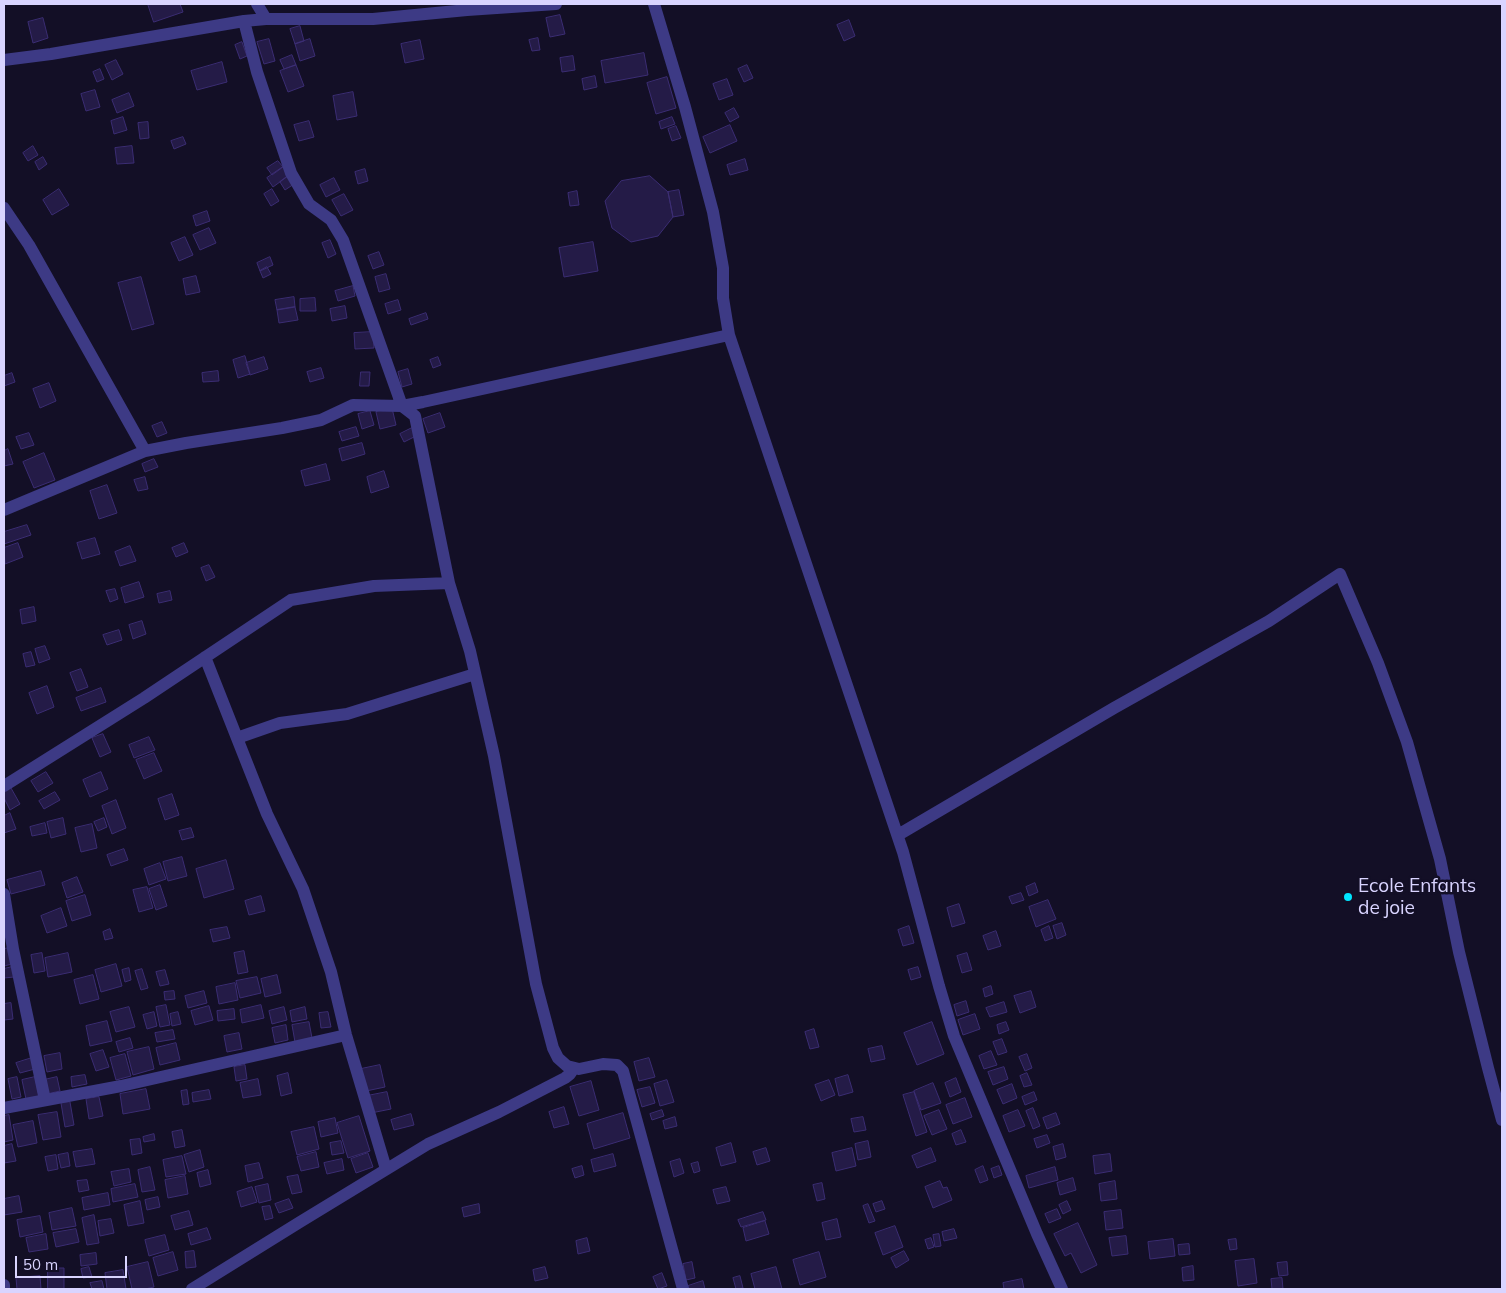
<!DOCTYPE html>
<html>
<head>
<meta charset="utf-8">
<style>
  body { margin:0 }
  #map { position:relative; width:1506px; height:1293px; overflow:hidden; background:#130f26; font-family:Mulish,sans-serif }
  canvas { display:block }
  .frame { position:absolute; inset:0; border:5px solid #d9d4ff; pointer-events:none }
  .scale { position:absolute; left:15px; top:1256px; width:112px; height:22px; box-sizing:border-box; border:2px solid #d9d4ff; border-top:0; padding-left:6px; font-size:15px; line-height:18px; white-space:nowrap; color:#d9d4ff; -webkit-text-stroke:4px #130f26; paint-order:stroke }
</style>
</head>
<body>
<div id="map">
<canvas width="1506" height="1293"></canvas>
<div class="frame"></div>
<div class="scale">50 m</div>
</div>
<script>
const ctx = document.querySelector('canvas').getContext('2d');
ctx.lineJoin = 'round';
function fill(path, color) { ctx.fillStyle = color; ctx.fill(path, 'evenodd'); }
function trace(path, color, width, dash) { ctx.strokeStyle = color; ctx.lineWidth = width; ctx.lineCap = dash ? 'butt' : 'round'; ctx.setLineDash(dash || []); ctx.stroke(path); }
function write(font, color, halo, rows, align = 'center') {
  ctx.font = font + ' Mulish,sans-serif'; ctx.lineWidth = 5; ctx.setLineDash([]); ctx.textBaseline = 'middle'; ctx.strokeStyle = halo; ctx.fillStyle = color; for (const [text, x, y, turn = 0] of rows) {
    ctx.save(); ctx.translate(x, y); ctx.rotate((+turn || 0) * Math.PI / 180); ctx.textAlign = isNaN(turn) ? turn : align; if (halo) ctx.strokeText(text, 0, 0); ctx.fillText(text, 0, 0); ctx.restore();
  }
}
const building = new Path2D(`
  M148,4h32l3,8 -29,10z
  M560,15l5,19 -15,3 -4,-19z
  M43,18l5,20 -15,5 -5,-21z
  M849,20l6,16 -11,5 -7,-16z
  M300,26l4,15 -9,3 -5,-15z
  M538,38l2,12 -8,1 -3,-11z
  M269,39l6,22 -11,3 -7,-22z
  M310,39l5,17 -15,5 -5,-17z
  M420,40l4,19 -19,4 -4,-19z
  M242,42l5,14 -7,3 -5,-14z
  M644,53l4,22 -43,8 -4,-22z
  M292,55l4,10 -12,4 -4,-9z
  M573,56l2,14 -13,2 -2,-14z
  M116,60l7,14 -11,6 -7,-15z
  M222,62l5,20 -30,8 -6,-19z
  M296,65l8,21 -16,6 -8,-21z
  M747,65l6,13 -9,4 -6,-13z
  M100,69l4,10 -7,3 -4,-10z
  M595,76l2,11 -13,3 -2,-11z
  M667,77l9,31 -20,6 -9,-31z
  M727,79l6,16 -14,5 -6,-16z
  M95,90l5,17 -14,4 -5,-17z
  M353,92l4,24 -20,4 -4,-24z
  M129,93l5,13 -17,7 -5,-13z
  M734,108l5,9 -9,5 -5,-9z
  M123,117l4,13 -13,4 -3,-13z
  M672,117l3,7 -14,5 -2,-7z
  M309,121l5,16 -15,4 -5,-16z
  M148,122l1,16 -9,1 -2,-16z
  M730,125l7,16 -27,12 -7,-16z
  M676,126l5,12 -9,3 -4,-12z
  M183,137l3,7 -12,5 -3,-8z
  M33,146l5,9 -10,6 -5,-8z
  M132,146l2,17 -17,1 -2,-16z
  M43,157l4,7 -8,6 -4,-8z
  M745,159l3,11 -18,5 -3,-10z
  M278,161l5,6 -11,8 -5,-7z
  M283,167l5,9 -15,11 -6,-9z
  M365,169l3,12 -10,3 -3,-12z
  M288,176l6,8 -9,6 -5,-8z
  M650,176l18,16 5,25 -15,19 -27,6 -19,-14 -7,-27 16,-20z
  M334,178l6,12 -14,7 -6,-12z
  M59,189l10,16 -17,10 -9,-15z
  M272,189l7,12 -8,5 -7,-12z
  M679,190l5,25 -11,2 -5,-25z
  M577,191l2,14 -9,1 -2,-13z
  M344,194l9,16 -12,6 -9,-16z
  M207,211l3,10 -14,5 -3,-10z
  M209,228l7,15 -16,7 -7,-15z
  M185,237l8,18 -14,6 -8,-18z
  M330,240l6,14 -8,4 -6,-15z
  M593,242l5,29 -34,6 -5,-29z
  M379,252l5,13 -11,4 -5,-13z
  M270,257l3,8 -13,6 -3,-8z
  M267,267l4,7 -8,4 -3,-7z
  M386,274l4,15 -11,3 -4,-15z
  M196,276l4,16 -14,3 -3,-16z
  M141,277l13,47 -22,6 -14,-47z
  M353,286l2,10 -17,5 -3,-10z
  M294,297l1,10 -18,3 -2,-10z
  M315,298l1,13h-16v-12z
  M398,300l3,10 -13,4 -3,-10z
  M345,306l2,12 -15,3 -2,-12z
  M295,307l3,13 -19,3 -2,-13z
  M426,313l2,6 -17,6 -2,-6z
  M373,332l1,16 -19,1 -1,-16z
  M245,356l5,18 -12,4 -5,-18z
  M264,357l4,12 -18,6 -4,-12z
  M438,357l3,8 -8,3 -3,-8z
  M321,368l3,10 -14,4 -3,-10z
  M408,369l4,15 -10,3 -4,-15z
  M218,371l1,10 -16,1 -1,-9z
  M361,372h9l-1,14h-9z
  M12,373l3,9 -11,4v-10z
  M49,383l7,18 -16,7 -7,-19z
  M392,408l4,17 -16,4 -4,-17z
  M370,411l4,14 -12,4 -4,-15z
  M440,413l5,14 -17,6 -5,-14z
  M162,422l5,11 -10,4 -5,-11z
  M356,427l3,9 -17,5 -3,-9z
  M412,428l4,8 -12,6 -4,-8z
  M29,433l5,12 -13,4 -5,-12z
  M362,443l3,11 -23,7 -3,-12z
  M8,449l5,15 -9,2v-15z
  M44,453l11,27 -21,8 -11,-26z
  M154,459l4,8 -13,5 -3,-8z
  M326,464l4,16 -25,6 -4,-15z
  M384,471l5,16 -18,6 -4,-16z
  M145,477l3,12 -10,2 -4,-11z
  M107,485l10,28 -18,6 -9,-28z
  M27,525l4,10 -27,9v-12z
  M95,538l5,16 -18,5 -5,-16z
  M18,543l5,14 -18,7 -1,-16z
  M184,543l4,9 -12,5 -4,-9z
  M130,546l6,15 -16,5 -5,-14z
  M209,565l6,12 -9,4 -5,-13z
  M139,582l5,15 -19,6 -4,-15z
  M115,589l3,10 -8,3 -4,-11z
  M170,591l2,9 -13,3 -2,-9z
  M34,607l2,14 -14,3 -2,-14z
  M142,621l4,13 -13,5 -4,-14z
  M119,630l3,10 -15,5 -4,-10z
  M45,646l5,13 -11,4 -4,-14z
  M31,652l4,13 -9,2 -3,-13z
  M81,669l7,18 -11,4 -7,-18z
  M47,686l7,21 -17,7 -8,-21z
  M101,688l5,14 -25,9 -5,-13z
  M103,734l8,18 -11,5 -8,-19z
  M149,737l6,13 -21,8 -5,-13z
  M154,753l8,18 -18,8 -8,-19z
  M46,772l7,11 -15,9 -7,-11z
  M101,772l7,17 -18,8 -7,-17z
  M11,788l9,16 -10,6 -6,-12v-6z
  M55,792l5,8 -16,9 -5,-8z
  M172,794l7,21 -14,5 -7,-21z
  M116,800l10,28 -14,6 -10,-28z
  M10,813l6,16 -12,4v-17z
  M63,818l3,16 -15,4 -4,-16z
  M104,818l3,9 -9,4 -4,-9z
  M45,823l2,10 -15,3 -2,-9z
  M92,824l5,24 -16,4 -6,-24z
  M191,828l3,9 -12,3 -3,-9z
  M124,849l4,11 -17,6 -4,-11z
  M182,857l5,19 -19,5 -5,-19z
  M226,860l8,29 -30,9 -8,-29z
  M160,863l6,16 -17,6 -5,-16z
  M41,871l4,14 -34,9 -4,-14z
  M77,877l6,15 -16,6 -5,-15z
  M1035,883l3,9 -9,4 -3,-9z
  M160,885l7,21 -11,4 -7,-21z
  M147,887l6,21 -14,4 -6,-22z
  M1021,893l3,7 -12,4 -3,-7z
  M85,895l6,20 -19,6 -6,-20z
  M261,896l4,15 -16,4 -4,-14z
  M1048,900l8,19 -20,8 -7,-20z
  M959,904l6,19 -13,4 -5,-19z
  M61,908l6,18 -20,7 -6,-17z
  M1062,923l4,12 -9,4 -4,-13z
  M909,926l5,17 -11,3 -5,-16z
  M1049,926l4,12 -8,3 -4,-11z
  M227,927l3,11 -17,4 -3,-12z
  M110,929l3,9 -8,2 -2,-8z
  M996,931l5,15 -13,4 -5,-14z
  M9,948l3,16 -8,2v-17z
  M244,951l4,21 -10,2 -4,-21z
  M42,953l3,18 -11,2 -3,-18z
  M68,953l4,19 -24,5 -3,-19z
  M967,953l5,17 -10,3 -5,-17z
  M116,964l6,22 -21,6 -6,-22z
  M12,967l2,10 -10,1v-9z
  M918,967l3,10 -10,3 -3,-10z
  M129,968l2,12 -6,2 -3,-12z
  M142,969l6,19 -7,2 -6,-19z
  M165,970l4,14 -9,2 -4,-14z
  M93,975l6,24 -19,5 -6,-24z
  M277,975l4,18 -16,4 -4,-18z
  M257,977l4,16 -21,5 -4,-17z
  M235,983l3,17 -19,4 -3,-17z
  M991,986l2,8 -8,3 -2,-8z
  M174,991l1,8 -10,1 -1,-8z
  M204,991l3,12 -19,5 -3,-12z
  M1031,991l5,16 -16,6 -6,-17z
  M966,1001l3,11 -12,4 -3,-11z
  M1004,1002l3,10 -17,5 -4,-9z
  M11,1003l2,16 -9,1v-16z
  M166,1005l4,20 -10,2 -4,-20z
  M261,1005l3,13 -22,5 -2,-13z
  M209,1006l4,14 -18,5 -4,-14z
  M129,1007l6,20 -19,5 -6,-20z
  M284,1007l3,13 -15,4 -3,-13z
  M305,1007l2,12 -15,3 -2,-11z
  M234,1009l1,10 -17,2 -1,-10z
  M154,1012l3,14 -10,3 -4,-14z
  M178,1012l3,12 -9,2 -2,-12z
  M328,1012l3,15 -10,1 -2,-15z
  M975,1014l5,15 -17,6 -5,-15z
  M107,1021l5,20 -22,5 -4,-20z
  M309,1022l3,16 -17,4 -3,-17z
  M932,1022l12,32 -27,11 -13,-32z
  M1006,1022l3,8 -10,4 -2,-9z
  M286,1025l2,15 -13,3 -3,-15z
  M814,1029l5,18 -9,2 -5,-17z
  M173,1030l2,9 -18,3 -2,-9z
  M239,1033l3,16 -15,3 -3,-16z
  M130,1038l3,10 -14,4 -3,-10z
  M1002,1039l5,13 -9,3 -5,-13z
  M176,1043l4,17 -20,5 -4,-17z
  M882,1046l3,13 -14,3 -3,-13z
  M149,1047l5,22 -21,6 -6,-23z
  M103,1050l6,17 -13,4 -6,-17z
  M991,1051l6,14 -13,4 -5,-13z
  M60,1053l2,16 -15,3 -3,-16z
  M125,1054l6,22 -15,4 -6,-22z
  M1027,1054l5,14 -7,3 -6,-14z
  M32,1058l3,11 -15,4 -4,-10z
  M649,1058l6,19 -16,4 -5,-19z
  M245,1065l2,14 -11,2 -2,-14z
  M380,1065l5,22 -19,4 -5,-22z
  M1004,1067l4,12 -15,6 -5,-13z
  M288,1073l4,20 -11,3 -4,-20z
  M1027,1073l5,12 -8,2 -4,-11z
  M85,1075l2,9 -15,3 -1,-10z
  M848,1075l5,17 -14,4 -4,-17z
  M17,1077l4,20 -9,2 -4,-20z
  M35,1077l4,19 -13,3 -4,-19z
  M57,1077l3,14 -13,3 -3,-14z
  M956,1078l5,14 -11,5 -5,-14z
  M258,1079l3,16 -18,3 -3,-15z
  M667,1080l7,22 -14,4 -6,-22z
  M829,1080l6,15 -14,6 -6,-16z
  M591,1081l8,29 -20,6 -9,-29z
  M933,1083l8,20 -20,7 -7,-19z
  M1012,1084l5,14 -14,6 -6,-14z
  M650,1087l5,16 -13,4 -5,-17z
  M146,1089l4,20 -27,5 -3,-20z
  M187,1090l2,14 -6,1 -2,-14z
  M209,1090l2,9 -18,3 -1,-9z
  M387,1092l4,17 -20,4 -4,-17z
  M914,1092l13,40 -11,4 -13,-41z
  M1034,1092l3,8 -12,5 -3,-8z
  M99,1097l4,19 -14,3 -3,-20z
  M965,1098l7,19 -19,7 -7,-19z
  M70,1102l4,23 -9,2 -4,-24z
  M564,1107l5,17 -15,4 -5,-16z
  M1033,1108l7,18 -7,3 -7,-18z
  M662,1110l2,6 -12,4 -2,-6z
  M939,1110l8,19 -15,6 -8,-19z
  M1018,1110l7,16 -16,6 -6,-16z
  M57,1112l4,25 -18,3 -5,-25z
  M623,1113l7,25 -36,11 -7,-25z
  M1056,1113l4,11 -13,5 -4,-11z
  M411,1114l3,11 -20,5 -3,-10z
  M9,1115l4,25 -9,2v-26z
  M359,1116l11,35 -22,7 -11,-35z
  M675,1117l2,9 -12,3 -2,-8z
  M863,1117l3,13 -12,2 -3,-13z
  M335,1118l3,15 -17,4 -3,-15z
  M33,1121l4,22 -19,4 -5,-22z
  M314,1127l5,22 -22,6 -6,-23z
  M182,1130l3,16 -10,2 -3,-16z
  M961,1130l5,12 -10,3 -4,-11z
  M154,1134l1,6 -11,2 -1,-5z
  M1047,1135l3,8 -13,5 -3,-9z
  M140,1139l2,14 -10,2 -2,-15z
  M341,1141l3,12 -12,2 -2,-12z
  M868,1141l3,16 -13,3 -3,-16z
  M731,1143l5,19 -15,4 -5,-18z
  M12,1144l4,17 -12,2v-17z
  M1063,1144l3,13 -10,3 -3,-13z
  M766,1148l4,13 -13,4 -4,-13z
  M852,1148l4,18 -20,5 -4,-18z
  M931,1148l5,13 -19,7 -5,-12z
  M92,1149l3,15 -19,3 -3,-15z
  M200,1150l4,17 -15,5 -5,-17z
  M316,1152l3,15 -18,4 -4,-14z
  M68,1153l2,13 -9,2 -3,-13z
  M368,1153l5,14 -17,6 -5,-14z
  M613,1154l3,12 -22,6 -3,-12z
  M1110,1154l2,17 -17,3 -2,-18z
  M56,1155l2,14 -10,2 -3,-14z
  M182,1156l4,18 -20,3 -3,-17z
  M342,1159l2,11 -17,4 -3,-11z
  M680,1159l4,14 -10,4 -4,-15z
  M698,1162l2,9 -6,2 -3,-9z
  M259,1163l4,15 -15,4 -3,-16z
  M582,1166l2,9 -9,3 -3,-9z
  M983,1166l5,14 -8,3 -5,-13z
  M999,1166l3,9 -8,3 -3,-9z
  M150,1167l5,23 -13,2 -4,-22z
  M1055,1167l3,13 -29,8 -3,-12z
  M129,1169l2,13 -17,4 -3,-14z
  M208,1170l3,14 -11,3 -3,-14z
  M298,1175l4,17 -10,2 -5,-17z
  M185,1176l3,18 -20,4 -3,-18z
  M1073,1178l3,12 -16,5 -3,-12z
  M87,1180l2,10 -10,2 -2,-11z
  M940,1181l3,7 4,-1 5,13 -19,8 -8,-21z
  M1115,1181l2,18 -16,2 -2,-17z
  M822,1183l3,16 -8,2 -4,-16z
  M135,1184l3,13 -25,5 -2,-13z
  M268,1184l3,16 -12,3 -4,-16z
  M252,1187l5,15 -16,5 -4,-15z
  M726,1187l4,14 -13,3 -4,-14z
  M108,1193l2,12 -26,5 -2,-12z
  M19,1196l3,16 -18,3v-16z
  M158,1197l2,10 -13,3 -2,-10z
  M289,1199l4,9 -14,5 -4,-9z
  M140,1201l4,22 -16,3 -4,-21z
  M882,1201l3,8 -9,3 -3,-8z
  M1067,1201l4,9 -8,4 -4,-9z
  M479,1204l1,9 -16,4 -2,-9z
  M868,1204l7,17 -6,2 -6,-17z
  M270,1206l3,12 -8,2 -3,-13z
  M72,1208l4,18 -24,4 -3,-17z
  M1057,1209l4,9 -12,5 -4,-9z
  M1121,1210l2,18 -17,2 -2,-18z
  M189,1211l4,14 -18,5 -4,-14z
  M763,1212l3,8 -25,7 -3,-7z
  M94,1215l5,28 -12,2 -5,-27z
  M40,1216l3,16 -23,5 -3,-17z
  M111,1219l3,14 -14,3 -2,-15z
  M837,1219l4,18 -15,3 -4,-17z
  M765,1221l4,13 -23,7 -3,-13z
  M1078,1223l19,42 -16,8 -10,-20 -6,3 -11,-22z
  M895,1226l8,21 -20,8 -8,-22z
  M207,1228l4,11 -20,6 -3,-11z
  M76,1229l3,13 -23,5 -3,-14z
  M954,1229l3,9 -13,3 -2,-9z
  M46,1234l2,15 -19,3 -3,-14z
  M939,1234l2,12 -6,1 -2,-12z
  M165,1235l4,15 -20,6 -4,-16z
  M1126,1236l2,18 -16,2 -3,-18z
  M587,1238l3,13 -12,3 -2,-13z
  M931,1238l3,9 -6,2 -3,-9z
  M1173,1239l2,17 -25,3 -2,-17z
  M1236,1239l1,10 -7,1 -2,-10z
  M1189,1244l1,10 -11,1 -1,-10z
  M194,1251l2,16 -10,1 -1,-16z
  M904,1251l5,9 -13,8 -5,-10z
  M173,1252l5,18 -20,6 -5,-18z
  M819,1252l7,25 -26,8 -7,-25z
  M96,1253l1,11 -16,2 -1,-11z
  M1254,1259l3,24 -19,3 -3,-25z
  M148,1262l6,25 -9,2h-13l-5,-22z
  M692,1262l3,16 -9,2 -3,-16z
  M1287,1262l1,13 -9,1 -2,-13z
  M1193,1266l1,14 -11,1 -1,-13z
  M89,1267l3,10 -9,1 -2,-9z
  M545,1267l3,11 -13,3 -2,-11z
  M776,1267l6,22h-27l-4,-15z
  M48,1268h16v21h-16z
  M123,1270l3,19h-19l-2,-16z
  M662,1273l5,13 -9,3 -5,-12z
  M40,1276l1,13h-24l-1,-11z
  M740,1276l3,12 -7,1 -3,-11z
  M1282,1278l1,11h-11l-1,-10z
  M1022,1279l2,10h-20l-1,-6z
  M102,1281l2,8h-12l-2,-6z
  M703,1281l2,8h-16l-1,-3z`);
fill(building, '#241b47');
trace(building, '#3b2d73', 1);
trace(new Path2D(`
  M257,4l9,15
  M654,4l31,103 28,105 10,56v30l6,37 174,517 36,134 15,50 83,198 25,55
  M4,60l47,-6 193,-33 22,-2h107l94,-9 89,-6
  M4,208l25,37 116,206
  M4,510l141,-59 41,-8 96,-15 39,-8 32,-15 49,1 21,-4 306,-67
  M449,583l21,68 24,105 42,228 17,64 5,10 9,8 12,3 24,-5 14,1 6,6 60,218
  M205,657l62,157 36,75 28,83 15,63 40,134
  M237,738l43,-15 67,-9 128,-40
  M4,786l140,-88 147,-98 83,-14 75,-3 -34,-167 -13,-10 -59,-166 -12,-20 -22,-16 -18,-31 -34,-101 -13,-51
  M898,835l216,-127 155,-87 71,-47 38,89 29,79 33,117 19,93 29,116 14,52
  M4,894l9,55 32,151
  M4,1108l117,-22 225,-51
  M4,1285v4
  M192,1289l108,-67 128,-78 71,-32 66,-34 5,-4 4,-6`), '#3d3a85', 12);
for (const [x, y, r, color] of [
  [1348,897,5,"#00e5ff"]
]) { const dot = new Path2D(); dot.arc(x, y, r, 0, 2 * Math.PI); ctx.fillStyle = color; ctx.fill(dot); trace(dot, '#130f26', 2); }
write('19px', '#d9d4ff', '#130f26', [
  ["Ecole Enfants",1358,886],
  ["de joie",1358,908]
], 'left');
</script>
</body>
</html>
